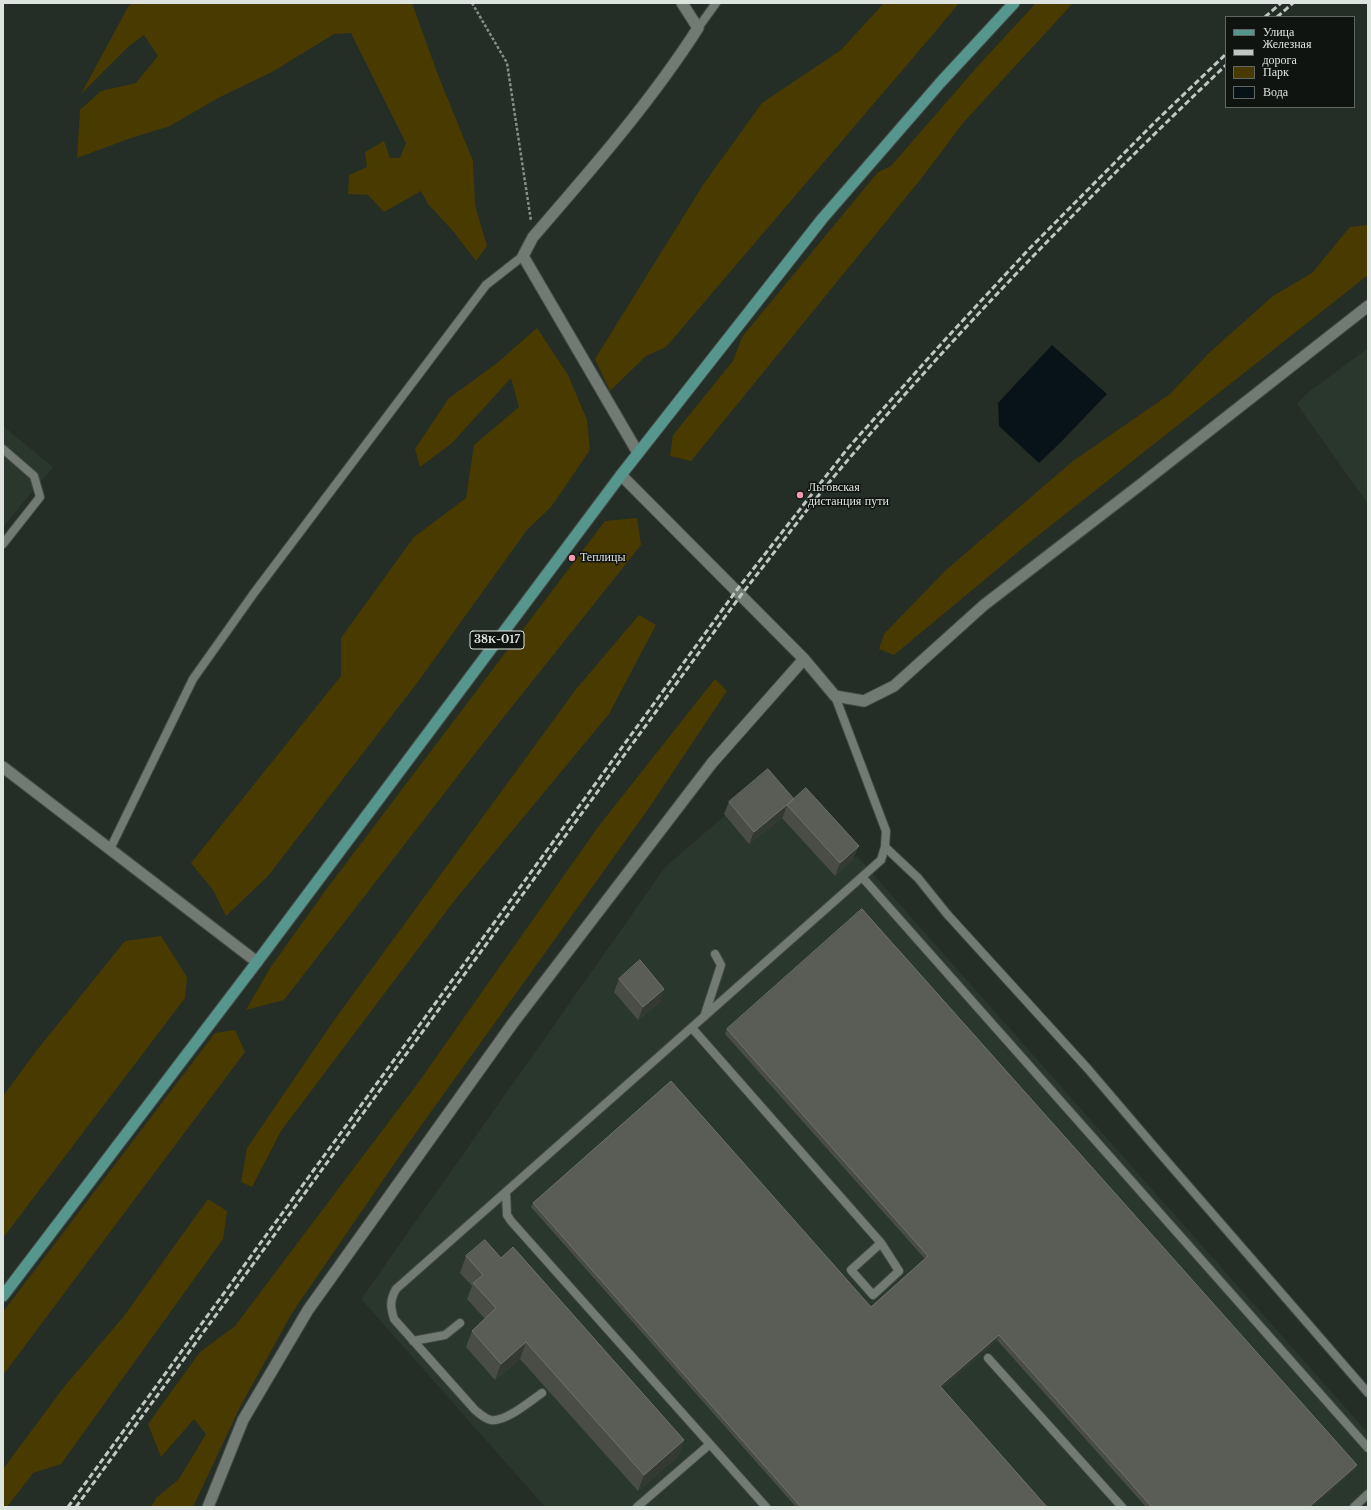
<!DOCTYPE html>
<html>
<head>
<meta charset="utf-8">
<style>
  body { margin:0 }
  #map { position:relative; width:1371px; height:1510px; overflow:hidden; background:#242d26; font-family:"Libre Baskerville",serif }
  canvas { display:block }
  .frame { position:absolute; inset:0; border:4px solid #dde3df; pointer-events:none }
  .legend { position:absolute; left:1225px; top:16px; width:130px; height:92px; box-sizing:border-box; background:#101411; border:1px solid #626763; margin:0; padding:5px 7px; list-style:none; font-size:12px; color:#dde3df }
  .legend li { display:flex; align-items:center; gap:8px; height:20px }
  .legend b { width:20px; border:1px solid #626763 }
</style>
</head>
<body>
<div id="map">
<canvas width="1371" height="1510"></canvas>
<div class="frame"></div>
<ul class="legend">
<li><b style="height:5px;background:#56968d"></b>Улица</li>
<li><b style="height:5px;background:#c1c8c3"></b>Железная дорога</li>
<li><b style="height:11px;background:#493b00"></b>Парк</li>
<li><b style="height:11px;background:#071316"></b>Вода</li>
</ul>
</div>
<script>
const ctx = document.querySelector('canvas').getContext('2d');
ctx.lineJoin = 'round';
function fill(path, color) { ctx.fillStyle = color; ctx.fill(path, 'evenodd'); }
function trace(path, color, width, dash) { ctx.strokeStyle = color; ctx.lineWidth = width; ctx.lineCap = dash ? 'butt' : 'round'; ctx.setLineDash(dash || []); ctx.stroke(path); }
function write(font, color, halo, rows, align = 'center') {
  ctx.font = font + ' "Libre Baskerville",serif'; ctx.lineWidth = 3; ctx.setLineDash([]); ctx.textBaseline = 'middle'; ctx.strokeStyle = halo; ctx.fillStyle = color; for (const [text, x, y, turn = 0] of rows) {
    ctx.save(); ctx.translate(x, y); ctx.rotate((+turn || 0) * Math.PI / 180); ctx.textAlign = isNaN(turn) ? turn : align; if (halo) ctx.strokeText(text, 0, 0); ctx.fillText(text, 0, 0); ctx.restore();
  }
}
fill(new Path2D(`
  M1368,348v156l-71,-100 9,-10z
  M3,426l50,41 -50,60z
  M764,782l90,76 3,-2 511,577v74h-823l-184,-208 305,-433z`), '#29372d');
fill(new Path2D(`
  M132,3h280l26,72 35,86 2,44 12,41 -11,15 -23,-30 -25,-27 -7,-13 -37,21 -16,-17 -20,-1 1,-19 18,-8 -2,-15 19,-11 6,17h10l6,-15 -55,-110 -17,1 -62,38 -54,26 -48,28 -39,12 -54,20 3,-48 21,-19 35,-8 22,-27 -14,-21 -15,11 -48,48 47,-87z
  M884,3h75l-24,29 -269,315 -20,9 -36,35 -15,-32 108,-174 59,-82 79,-53z
  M1036,3h37l-110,120 -39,52 -233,286 -21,-5 3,-21 60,-74 9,-24 136,-165 13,-6 86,-99z
  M1368,225v50l-338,267 -136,113 -15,-6 5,-15 62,-64 127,-109 97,-67 39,-41 64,-57 39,-23 38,-46z
  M537,328l31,47 19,45 3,30 -39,57 -24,23 -110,153 -149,193 -42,40 -13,-26 -22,-27 150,-187v-38l73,-101 52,-39 8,-53 45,-38 -8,-29 -59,65 -32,24 -5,-18 34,-51 47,-34z
  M637,518l4,27 -150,188 -207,267 -38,10 24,-42 55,-77 280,-370z
  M639,615l17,10 -47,89 -155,187 -173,230 -29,56 -11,-5 6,-34 88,-129 242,-331z
  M715,679l12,12 -78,117 -244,340 -113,165 -52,94 -47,100h-42l5,-9 23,-19 27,-45 -12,-15 -33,38 -13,-33 52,-72 35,-26 183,-243 180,-256z
  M161,936l26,41 -2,21 -182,240v-142l34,-46 88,-109z
  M235,1030l10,22 -242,323v-63l212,-279z
  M208,1199l19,12 -4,28 -162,225 -28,9 -26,34h-4v-38l61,-82 60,-71z`), '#493b00');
fill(new Path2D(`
  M1052,345l55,49 -48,50 -20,19 -40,-37 -1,-23z`), '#071316');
const service = new Path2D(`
  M698,28l18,-25
  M3,449l31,27 6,21 -37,47
  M885,847l33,31 29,36 141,155 70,82 210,242
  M110,849l83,-170 61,-86 232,-308 37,-29
  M862,877l506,571
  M704,1017l17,-52 -6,-11
  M692,1028l189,215 -30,27 22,25 26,-24 -18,-28
  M506,1192l1,23 4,6 255,286
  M413,1341l32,-6 15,-12
  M988,1358l134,149
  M542,1393c-12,8 -36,29 -51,27 -6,-1 -11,-6 -16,-10l-81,-91c-4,-13 -4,-19 2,-30l485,-429 4,-13 1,-16 -51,-135
  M637,1507l73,-63
  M1354,1507l14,-13`);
const minor = new Path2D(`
  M638,453l-115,-197 10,-19c58,-67 117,-134 165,-209l-16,-25
  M621,475l183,184 31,37 29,5 30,-15 90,-81 156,-120 228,-179
  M3,767l254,195
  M208,1507l35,-87 65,-110 205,-287 199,-260 92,-104`);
const primary = new Path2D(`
  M3,1296l254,-334 364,-487 201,-256 118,-136 74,-80`);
trace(service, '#434b45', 10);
trace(minor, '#434b45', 13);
trace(primary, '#434b45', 13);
trace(new Path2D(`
  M472,3l35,60 24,158`), '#868e88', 2.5, [3, 2]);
trace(service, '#717b74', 8);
trace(minor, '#717b74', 11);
trace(primary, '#56968d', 11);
trace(new Path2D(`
  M1265,17l16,-14
  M1277,17l16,-14
  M68,1507l668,-916 112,-143 94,-105 87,-94 128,-129 69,-66
  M76,1507l665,-912c37,-47 73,-96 112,-141 117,-137 243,-265 373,-389`), '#c1c8c3', 3, [6, 3]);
fill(new Path2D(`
  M794,799l60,59 -19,18 -53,-58 1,-1 -34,27 -25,-30 5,-12z
  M619,979l45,10 -4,13 -22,18 -24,-28z
  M727,1029l628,440 -43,38h-166l-149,-167 -55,48 105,119h-251l-265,-300 2,-4 338,104 54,-48 -200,-225z
  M466,1256l35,2 183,182 -6,16 -40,35 -118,-132 -25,21 -29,-33 6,-16 13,-12 -18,-20 5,-13 -12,-13z`), '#4a4d45');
fill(new Path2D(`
  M794,799l-7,6 -4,12 -34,27 5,-12z
  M859,846l-5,12 -19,18 5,-13z
  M664,989l-4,13 -22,18 5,-13z
  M999,1335l-2,5 -58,51 1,-5z
  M526,1342l-6,17 -25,21 6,-16z
  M684,1440l-6,16 -40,35 6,-16z
  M1357,1465l-2,4 -43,38h-3z`), '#343a31');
const building = new Path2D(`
  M768,769l26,30 -40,33 -25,-30z
  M806,788l53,58 -19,17 -53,-58z
  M862,909l495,556 -48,42h-157l-153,-172 -59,51 107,121h-246l-268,-304 138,-122 200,226 57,-51 -201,-227z
  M640,960l24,29 -21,18 -24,-28z
  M485,1240l16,18 12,-11 171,193 -40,35 -118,-133 -25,22 -29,-33 24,-23 -23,-25 10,-8 -17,-19z`);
fill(building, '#5a5d55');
trace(building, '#6e726b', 1);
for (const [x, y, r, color] of [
  [800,495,4,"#f19ab2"],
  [572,558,4,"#f19ab2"]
]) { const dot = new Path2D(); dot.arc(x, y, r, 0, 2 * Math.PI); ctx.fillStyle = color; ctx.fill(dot); trace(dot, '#101411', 1.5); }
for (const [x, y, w] of [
  [497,640,54]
]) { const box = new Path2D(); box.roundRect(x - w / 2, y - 9, w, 18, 3); ctx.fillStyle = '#101411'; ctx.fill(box); trace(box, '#dde3df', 1); }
write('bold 11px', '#dde3df', null, [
  ["38К-017",497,640]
]);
write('12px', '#dde3df', '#101411', [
  ["Льговская",808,488],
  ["дистанция пути",808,502],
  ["Теплицы",580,558]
], 'left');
</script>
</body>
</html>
